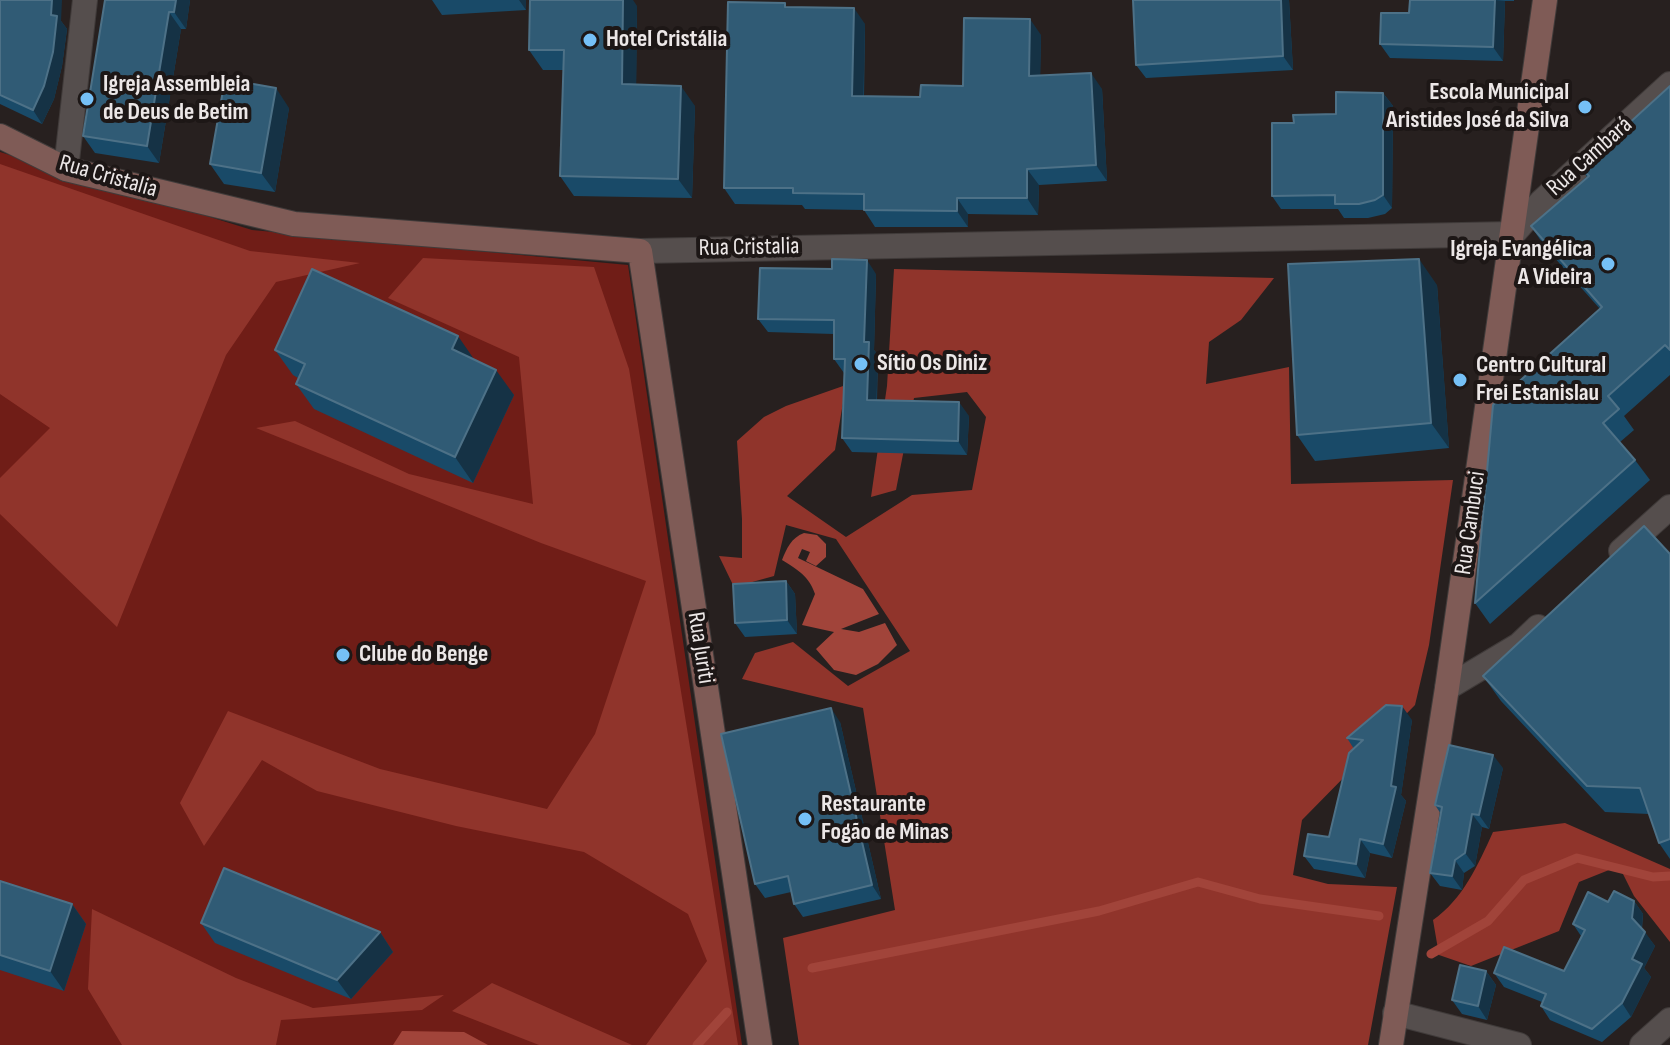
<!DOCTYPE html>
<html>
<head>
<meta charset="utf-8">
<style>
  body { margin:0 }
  canvas { display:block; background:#27201f }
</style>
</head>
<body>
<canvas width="1670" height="1045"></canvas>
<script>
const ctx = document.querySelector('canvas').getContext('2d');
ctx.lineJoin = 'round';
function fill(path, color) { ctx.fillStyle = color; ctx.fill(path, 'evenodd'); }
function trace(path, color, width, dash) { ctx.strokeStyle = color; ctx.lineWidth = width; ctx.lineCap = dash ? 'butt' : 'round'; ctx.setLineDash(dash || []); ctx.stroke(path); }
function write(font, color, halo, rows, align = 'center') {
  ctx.font = font + ' "Sofia Sans Condensed",sans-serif'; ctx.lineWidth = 8; ctx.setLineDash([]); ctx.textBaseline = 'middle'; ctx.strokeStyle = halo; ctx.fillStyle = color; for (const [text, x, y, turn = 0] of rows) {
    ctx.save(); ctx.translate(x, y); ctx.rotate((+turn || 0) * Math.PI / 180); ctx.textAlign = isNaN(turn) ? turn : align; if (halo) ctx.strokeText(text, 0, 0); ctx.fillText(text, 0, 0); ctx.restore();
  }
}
fill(new Path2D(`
  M0,152l252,78 376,35 114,780h-742z`), '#701d17');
fill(new Path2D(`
  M0,164l250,87 110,12 -84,19 -50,73 -109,272 -117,-113v-36l50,-50 -50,-34z
  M423,258l171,9 35,102 109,676h-92l61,-84 -19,-47 -104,-62 -128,-26 -139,-35 -55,-31 -58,86 -24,-43 48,-92 152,58 167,40 48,-75 51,-153 -105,-38 -285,-115 39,-7 114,53 124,30 -14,-147 -131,-59z
  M894,269l380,9 -33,42 -32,22 -3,42 83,-17 2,117 162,-4 -24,165 -14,60 -113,115 -9,55 35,9 69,3 -29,158h-569l-16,-107 112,-28 -32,-202 -121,-29 13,-26 38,-11 55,44 62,-35 -74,-112 -50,-14 -12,51 -40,11 -15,-31 23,2v-39l-5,-78 27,-24 22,-11 60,-21 -11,65 -48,46 59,41 66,-42 60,-5 14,-73 -19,-25 -53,6 -18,92 -25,7 16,-111z
  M1565,823l105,46v73l-36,-46 -15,-30 -40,16 -20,49 -88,35 -32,-11 -6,-35c30,-21 45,-55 60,-88z
  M92,909l144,69 77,30 131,-13 -22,15 -141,10 -5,25h-154l-34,-56z
  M492,983l140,62h-93l-87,-34z`), '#90342b');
fill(new Path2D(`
  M804,533l13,2 9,9v13l-10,9 -10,-5 4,-9 -8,-3 -4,9 65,31 16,25 -38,15 18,3 26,-9 12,22 -19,19 -22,11 -22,-5 -18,-21 18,-17 -32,-7 13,-31c-6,-18 -17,-24 -33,-34 5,-12 9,-22 22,-27z
  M402,1031l62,1 24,13h-95z`), '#a1443a');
trace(new Path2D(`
  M1431,954l57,-33 36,-41 53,-22 76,19 17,-1
  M812,968l287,-57 99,-29 62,17 119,17
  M697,1045l30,-33`), '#a1443a', 9);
const street = new Path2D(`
  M66,169l19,-169
  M640,251l873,-17 29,-33 128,-117
  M1621,551l49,-44
  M1447,688l72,-43 19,-18
  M1395,1013l124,32
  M1642,1045l28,-25`);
const secondary = new Path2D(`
  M0,136l66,33 228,55 346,27 120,794
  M1391,1045l56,-357 98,-688`);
trace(street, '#403b3a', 26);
trace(secondary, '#403b3a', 26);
trace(street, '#554e4d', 24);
trace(secondary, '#7f5b56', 24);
fill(new Path2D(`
  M0,0l61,21 6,8 -5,37 -8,33 -12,25 -42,-20z
  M105,0h85l-4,29h-5l-22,134 -64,-10 -12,-17z
  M432,0h94v10l-84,5z
  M1289,0l4,70 -147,8 -10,-13z
  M1410,0h104v1h-9l-2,60 -113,-3 -10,-14 29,-31z
  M637,6l-1,79 59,21 -3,92 -118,-2 -14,-20 4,-106h-21l-14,-20z
  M788,7l77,17 -1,73h56l43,-11 78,-51 -1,40 62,14 5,92 -68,4 -1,30 -70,-1v13h-93l-11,-17 -59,-1 -3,-4 -67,-1 -11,-16z
  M1670,86v289l-46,41 10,14 -14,12 15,18 15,20 -160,144 -15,-21 125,-294 -55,-62 -14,-21 56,-49 -6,-10z
  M1383,93l10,13 -1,102 -7,6 -17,4h-24l-6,-9h-57l-9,-13 22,-73 42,-9z
  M289,108l-14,84 -51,-8 -14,-20z
  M876,274l-2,76 4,5 -1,45 92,16 -2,39 -115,-3 -10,-14 2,-65 -10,-14v-25l-66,-2 -10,-13z
  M1437,285l12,163 -134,13 -18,-26z
  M275,350l199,10 40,35 -41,88 -159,-74 -18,-25 2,-6 -5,-3z
  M1670,554v305l-11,-16 -10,-29 -44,-2 -104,-111 -18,-25z
  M786,581l9,13 2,40 -52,3 -10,-14z
  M1412,720l-11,75 5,6 -14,57 -22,-5 -5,25 -51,-9 -10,-13 25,-19 25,-88 -7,-11z
  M840,722l41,177 -78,18 -9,-13 -3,-12 -26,6 -10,-14z
  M1503,768l-14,61 -7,-2 -7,39 -11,7 -2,17 -22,-4 -10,-13 11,-59 -6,-9z
  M0,881l72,23 14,20 -22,67 -64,-21z
  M1634,901l9,13 -1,15 13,17 -11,22 7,9 -20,40 -29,25 -52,-22 -9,-14 1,-4 -38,-15 -10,-14 70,-2 17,-35 -8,-12 35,-22z
  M201,923l179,9 13,20 -42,47 -136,-56z
  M1486,971l10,14 -9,35 -25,-6 -10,-14z`), '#194a68');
fill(new Path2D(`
  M52,0h10l-1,21 6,8 -5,37 -8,33 -12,25 -9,-14z
  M176,0h14l-4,29 -12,-17z
  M519,0h7v10z
  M623,0h10l4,6 -1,98 -14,-20z
  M1281,0h8l4,70 -10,-14z
  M1495,0l10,1 -2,60 -10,-14z
  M854,8l11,16 -2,89 -11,-17z
  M169,12l12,17 -22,134 -12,-17z
  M1030,19l11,16 -1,57 -11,-16z
  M1091,73l11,16 5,92 -11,-16z
  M681,86l14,20 -3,92 -14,-19z
  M276,88l13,20 -14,84 -14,-19z
  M1383,93l10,13 -1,102 -9,-13z
  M1027,169l12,16 -1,30 -11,-17z
  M957,198l11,16v13l-11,-16z
  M1419,259l18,26 12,163 -18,-25z
  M867,260l9,14 -2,76 4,5 -2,58 -9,-13 -3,-58z
  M458,336l18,26 -24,-13z
  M496,370l18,25 -41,88 -18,-26z
  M959,402l10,14 -2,39 -9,-14z
  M786,581l9,13 2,40 -10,-14z
  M1402,706l10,14 -11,75 5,6 -14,57 -9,-14z
  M831,708l9,14 41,177 -9,-14z
  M1493,755l10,13 -14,61 -10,-14z
  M1472,814l10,13 -7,39 -10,-13z
  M1360,839l10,14 -5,25 -9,-14z
  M1455,860l9,13 -2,17 -10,-14z
  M1634,901l9,13 -2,18 -9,-14z
  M72,904l14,20 -22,67 -14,-20z
  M380,932l13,20 -42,47 -14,-19z
  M1645,932l10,14 -11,22 7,9 -20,40 -9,-14 10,-44z
  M1486,971l10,14 -9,35 -9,-14z`), '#153245');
const building = new Path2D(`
  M0,0h52l-1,15 6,1 -4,36 -9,34 -11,24 -33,-15z
  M105,0h71l-2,12h-5l-22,134 -64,-10z
  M530,0h93l-1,84 59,2 -3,93 -118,-3 4,-126h-35z
  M1133,0h148l2,56 -147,9z
  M1410,0h85l-2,47 -113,-3 1,-31h28z
  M728,2l57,1v4l69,1 -2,88 68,1 1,-12 42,1 1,-68 66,1 -1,57 62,-3 5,92 -69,4v29h-70v13l-93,-1v-16l-71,-1v-5h-69z
  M225,79l51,9 -15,85 -51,-9z
  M1670,86v264l-5,-5 -57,51 11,13 -16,14 32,37 -160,143 18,-198 109,-98 -71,-81 58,-50 -8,-9z
  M1336,92l47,1v102l-8,5 -16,4h-24v-9l-63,1v-73h22l-1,-8 43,-1z
  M832,259l35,1 -3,82h5l-2,58 92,2 -1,39 -116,-3 3,-79h-11v-39l-76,-1 2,-51 72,1z
  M1419,259l12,164 -134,12 -9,-171z
  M312,269l146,67 -6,13 44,21 -41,87 -159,-73 9,-20 -30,-14z
  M1644,526l26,28v285l-11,4 -19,-55 -53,-2 -104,-110z
  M786,581l1,39 -52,3 -2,-39z
  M1386,705l16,1 -11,80 5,1 -13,57 -23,-5 -4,25 -52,-8 4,-22 21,3 20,-84 14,-13 -16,-2z
  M831,708l41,177 -78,19 -6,-28 -33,8 -34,-150z
  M1449,745l44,10 -14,60 -7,-1 -7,39 -10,7 -3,16 -22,-3 12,-66 -7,-2z
  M224,868l156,64 -43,48 -136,-57z
  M0,881l72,23 -22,67 -50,-16z
  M1614,891l20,10 -2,17 13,14 -13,27 10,5 -20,39 -30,26 -51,-23 5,-12 -52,-21 10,-26 60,24 21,-41 -12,-6 15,-32 20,10z
  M1460,965l26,6 -8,35 -26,-6z`);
fill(building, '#305b75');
trace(building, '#4d7187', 2);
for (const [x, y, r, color] of [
  [590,40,8,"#75c0f6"],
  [87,99,8,"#75c0f6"],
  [1585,107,8,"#75c0f6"],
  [1608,264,8,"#75c0f6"],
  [861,364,8,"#75c0f6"],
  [1460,380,8,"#75c0f6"],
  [343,655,8,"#75c0f6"],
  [805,819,8,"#75c0f6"]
]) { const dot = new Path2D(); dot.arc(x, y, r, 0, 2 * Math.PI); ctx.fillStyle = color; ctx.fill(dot); trace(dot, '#1d1716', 3); }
write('bold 24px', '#ece7e7', '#1d1716', [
  ["Hotel Cristália",606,40],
  ["Igreja Assembleia",103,85],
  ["de Deus de Betim",103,113],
  ["Escola Municipal",1569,93,"right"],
  ["Aristides José da Silva",1569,121,"right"],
  ["Igreja Evangélica",1592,250,"right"],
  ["A Videira",1592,278,"right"],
  ["Sítio Os Diniz",877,364],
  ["Centro Cultural",1476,366],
  ["Frei Estanislau",1476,394],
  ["Clube do Benge",359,655],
  ["Restaurante",821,805],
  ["Fogão de Minas",821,833]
], 'left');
write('24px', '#ece7e7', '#1d1716', [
  ["Rua Cambará",1590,157,-42],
  ["Rua Cristalia",108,177,16],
  ["Rua Cristalia",749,248,-1],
  ["Rua Cambuci",1471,523,-82],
  ["Rua Juriti",700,648,81]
]);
</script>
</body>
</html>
